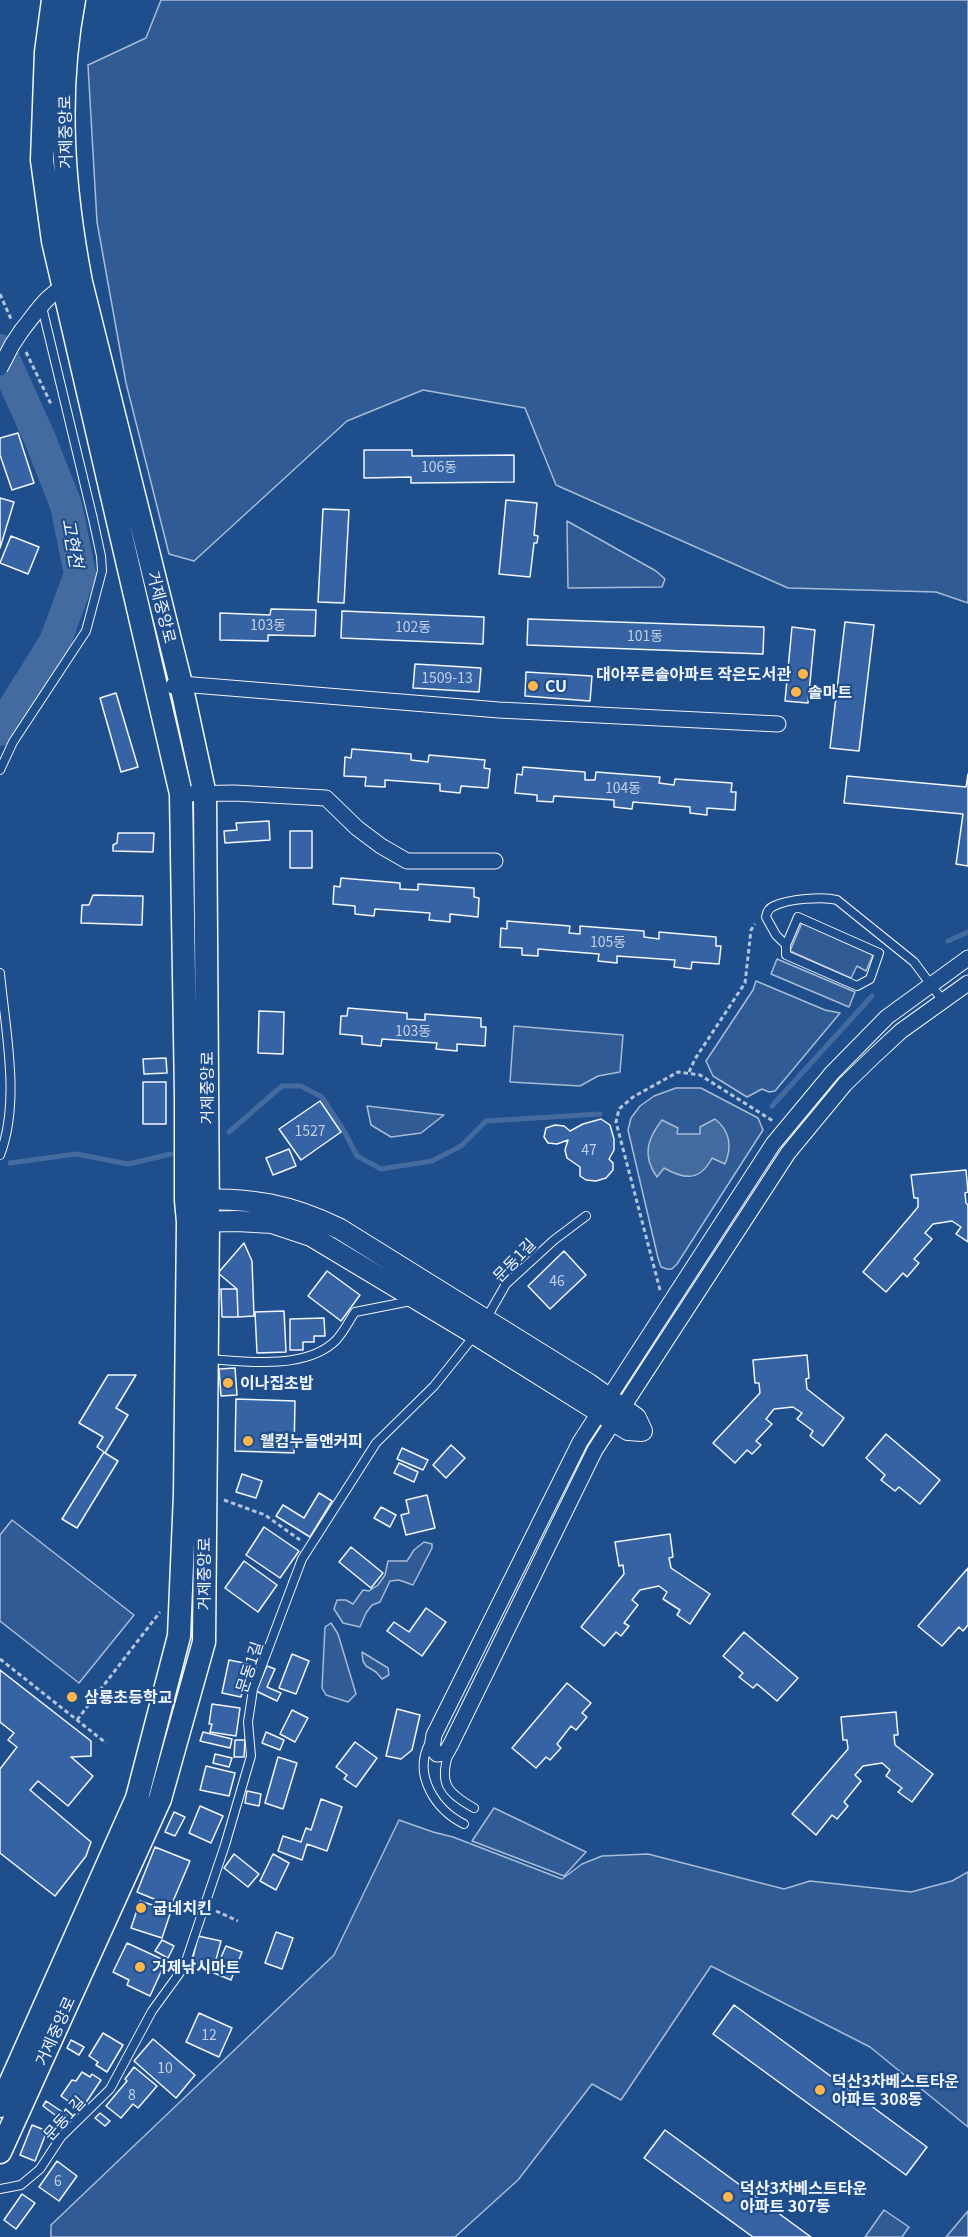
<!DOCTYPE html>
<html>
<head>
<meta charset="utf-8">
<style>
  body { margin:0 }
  canvas { display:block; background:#1f4e8c }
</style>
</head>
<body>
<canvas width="968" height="2237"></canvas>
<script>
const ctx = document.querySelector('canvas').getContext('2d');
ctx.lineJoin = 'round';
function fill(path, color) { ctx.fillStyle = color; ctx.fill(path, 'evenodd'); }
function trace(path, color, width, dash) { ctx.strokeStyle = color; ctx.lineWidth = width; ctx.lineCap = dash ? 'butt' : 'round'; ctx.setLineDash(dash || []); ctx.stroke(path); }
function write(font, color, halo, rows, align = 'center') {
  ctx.font = font + ' Georgia,"Noto Sans KR",serif'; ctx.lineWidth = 4.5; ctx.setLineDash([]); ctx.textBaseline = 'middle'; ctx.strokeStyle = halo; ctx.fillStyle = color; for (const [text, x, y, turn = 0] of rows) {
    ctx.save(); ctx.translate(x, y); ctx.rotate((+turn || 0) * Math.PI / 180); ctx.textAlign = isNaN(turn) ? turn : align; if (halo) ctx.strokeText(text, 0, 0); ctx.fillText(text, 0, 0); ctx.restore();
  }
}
const built = new Path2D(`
  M161,0h807v603l-32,-11 -148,-4 -232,-103 -31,-77 -102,-18 -76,31 -153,140 -25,-7 -43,-171 -29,-161 -9,-157 58,-27z
  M567,521l89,50 9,8 -3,8 -94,1z
  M802,923l71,32 -7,16 -9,-5 -6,12 -61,-27z
  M777,959l78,33 -6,15 -78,-33z
  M756,981l69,29 15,3 -65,78 -6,1 -7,-3 -15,8 -34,-21 -7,-15 47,-71z
  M514,1026l109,9 -3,37 -22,4 -18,10 -70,-4z
  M676,1088h25l57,30 5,12 -86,134 -5,5h-5l-6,-2 -3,-9 -30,-128 3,-12 9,-12 14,-10z
  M367,1106l77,9 -23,18 -30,4 -20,-12z
  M12,1520l122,95 -55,68 -79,-62v-86z
  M424,1542l8,2v4l-19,37 -14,-5 -9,1 -10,21 -8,3 -6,8 -6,14 -17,-4 -9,-14 3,-9h9l7,4 10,-14 6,1 9,-6 7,-10 3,-14h19l7,-11z
  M331,1623l7,11 18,60 -8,8 -22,-7 -4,-7 3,-61z
  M362,1652l26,16 1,7 -7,4 -6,-7 -10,-6 -3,-5z
  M494,1808l92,44 -22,24 -92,-35z
  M399,1820l34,12 20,5 109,42 20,-15 20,-8 46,-2 136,35 26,-8 101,11 41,-11 16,-9v255l-98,-80 -159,-81 -90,134 -29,-16 -74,96 -63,57h-404v-12l283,-270z
  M884,2210l25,17 -7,10h-37z
  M968,2211v26h-22z`);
fill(built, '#305b95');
trace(built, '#a8bbd7', 1.5);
const water = new Path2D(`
  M715,1119c15,12 17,28 10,45l-13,-6c-12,23 -27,22 -48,10l-7,9c-15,-21 -10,-38 5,-57l16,8 -1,6h23v-7z`);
fill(water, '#446ba0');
trace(water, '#a8bbd7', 1.5);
trace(new Path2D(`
  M948,941l20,-9
  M772,1106l100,-110
  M229,1132l53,-46h19l21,11 21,32 14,27 24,13 51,-8 29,-15 25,-25 114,-7
  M10,1163l66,-9 52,10 43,-10`), '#446ba0', 5);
trace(new Path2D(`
  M0,350l40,89 26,66 14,69 -25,68 -55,88`), '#446ba0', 32);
const building = new Path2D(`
  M18,433l16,50 -22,7 -12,-35v-17z
  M364,450h48v6l102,-1v27l-103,1v-6l-47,1z
  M0,498l14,4 -14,46z
  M506,500l31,3 -3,32 4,1 -1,7h-3l-4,34 -31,-3z
  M323,509l26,1 -5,93 -26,-1z
  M11,536l28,11 -11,27 -28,-11z
  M271,609l45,1 -1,26 -47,-1v6l-48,-1v-27l50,2z
  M342,611l142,6 -1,27 -142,-6z
  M528,619l236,8 -1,27 -236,-9z
  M845,622l29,3 -15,126 -29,-3z
  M792,627l23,3 -7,73 -23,-2z
  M415,664l66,4 -2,24 -66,-4z
  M526,672l66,4 -2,25 -65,-5z
  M116,693l22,74 -17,5 -21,-74z
  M352,749l59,5v6l17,2 1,-7 56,5 -1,8 6,1 -2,19 -27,-2 -1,7 -20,-2v-7l-55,-4v7l-20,-1 1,-9 -22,-1 1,-19 6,1z
  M523,767l62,5v8h10l1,-8 64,5 -1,6 15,2 1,-6 57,4 -1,9h5l-1,18 -28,-2v7l-17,-2v-6l-57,-5 -1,7 -18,-2v-7l-60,-4 -1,6 -16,-1v-6l-22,-2 2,-19 5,1z
  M968,774v92l-12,-2 7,-50 -119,-11 3,-27 119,11z
  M269,821l1,19 -45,3 -1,-12 13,-1 -1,-7z
  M290,831h22v37h-22z
  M118,833h36l-1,19 -40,-1v-6l4,-2z
  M341,878l59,5v6l18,1v-6l56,4v9l5,1 -1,19 -28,-3v8l-21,-2 1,-7 -55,-4 -1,7 -19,-2v-8l-22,-2 1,-18 6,1z
  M93,895l50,1 -1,29 -61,-2 1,-18h7z
  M507,921l63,5 -1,7 11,1v-8l64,5v6l15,2v-7l57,5v9h5l-2,18 -27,-2 -1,7 -17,-2 1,-7 -58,-4v7l-19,-2 1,-7 -61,-5v7l-16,-1v-7l-22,-1 1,-19 6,1z
  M348,1008l59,5v6l18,1v-6l56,4v9h5l-1,19 -28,-2v7l-21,-2 1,-6 -55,-4 -1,7 -19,-2v-8l-22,-2 1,-18h6z
  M259,1011l25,1 -1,42 -25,-1z
  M166,1058l1,15 -23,1 -1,-15z
  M143,1082h23v42h-23z
  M320,1101l21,31 -40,28 -22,-31z
  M601,1119l9,6 4,14v11l-5,9 4,4v7l-7,8 -10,3 -10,-1 -6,-4v-9l-13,-9 -2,-8 3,-10 -11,4 -9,-1 -4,-6 2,-9 9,-3 9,1 6,5 13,-7z
  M289,1149l7,17 -23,9 -7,-17z
  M966,1170l2,22 -3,1 1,10 2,2v37l-12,-8 5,-7 -9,-6 -19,3 -8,9 7,6 -18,20 5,4 -12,14 -4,-4 -17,19 -23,-20 55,-65v-9h-4l-3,-23z
  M244,1243l8,18 2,55 -16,1 -1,-28 -19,-16z
  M564,1251l22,24 -36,34 -22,-23z
  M327,1271l33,24 -19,26 -33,-25z
  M221,1289h16l1,28h-16z
  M284,1311l2,41 -29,1 -2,-41z
  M324,1318l1,18h-11v6h-11v8h-13v-31z
  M807,1355l2,23 -3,1 1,10 37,29 -21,28 -13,-10 3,-5 -16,-12 5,-6 -9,-6 -19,2 -8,10 6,5 -16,17 5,4 -9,9 -5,-4 -12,13 -22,-20 47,-50 -1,-10h-4l-2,-23z
  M235,1368l2,27 -16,1 -2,-27z
  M108,1375h28l-20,33 12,7 -23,38 13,8 -41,67 -15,-9 42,-67 -7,-5 6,-10 -24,-14z
  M236,1399l59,2 -1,52 -59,-2z
  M886,1434l54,46 -20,24 -21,-17 -4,4 -14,-11 4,-5 -19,-17z
  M451,1445l14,13 -19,20 -13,-13z
  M402,1448l26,12 -5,10 -26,-11z
  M399,1463l19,9 -4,10 -20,-9z
  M242,1474l20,7 -6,17 -20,-6z
  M319,1493l13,8 -22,36 -34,-21 7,-11 21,13z
  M427,1495l8,33 -29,7 -5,-20 8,-2 -3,-13z
  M381,1507l15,8 -6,12 -16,-9z
  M264,1527l35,24 -19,27 -34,-23z
  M670,1534l3,23 -4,1 2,10 39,26 -20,30 -13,-9 3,-5 -17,-11 4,-7 -8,-6 -19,4 -8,10 6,5 -14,18 5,3 -8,10 -5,-4 -12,14 -23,-19 43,-53 -1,-9 -4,1 -4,-24z
  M351,1547l32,26 -12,15 -32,-26z
  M244,1561l33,24 -19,27 -33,-24z
  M968,1568v57l-5,6 -4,-4 -17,19 -24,-20z
  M426,1608l20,14 -24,34 -35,-25 7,-9 15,10z
  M744,1632l54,46 -21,23 -20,-17 -4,4 -14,-11 4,-4 -20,-17z
  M292,1654l17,7 -13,33 -17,-6z
  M229,1660l20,4 -8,33 -19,-4z
  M267,1666l8,3 -8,18 14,6 -4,8 -21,-10z
  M0,1670l91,71v15l-20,1 22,19 -25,30 -30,-25 -8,9 61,52 -5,14 -31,40 -55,-43v-84l17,-22 -9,-7 6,-7 -14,-11z
  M567,1683l24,20 -9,10 5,4 -11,13 -5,-4 -14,18 4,4 -11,12 -4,-3 -10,11 -24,-20z
  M212,1704l28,4 -4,28 -26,-4 2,-8h-3z
  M397,1709l23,6 -8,35 -11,9 -15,-3z
  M292,1710l16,8 -13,24 -15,-8z
  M896,1712l2,23h-4l1,10 38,29 -21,28 -14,-10 4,-4 -16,-12 4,-6 -8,-7 -19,3 -8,9 6,6 -17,21 4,4 -11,13 -5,-4 -16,20 -24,-21 56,-65 -1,-9h-4l-2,-23z
  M203,1732l29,7 -2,9 -30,-7z
  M266,1732l18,8 -4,10 -18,-7z
  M235,1740h10l-1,17h-10z
  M355,1742l22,16 -21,29 -12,-8 3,-4 -11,-8z
  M215,1754l17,4 -3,9 -16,-4z
  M278,1757l19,6 -14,46 -18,-6z
  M206,1766l29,7 -6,23 -29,-6z
  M247,1791l14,3 -2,12 -14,-3z
  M321,1799l21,8 -15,44 -20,-7 -5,16 -24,-9 5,-15 18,6 5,-14 5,2z
  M200,1806l23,10 -12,27 -22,-10z
  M174,1812l11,5 -10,19 -10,-4z
  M155,1847l35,14 -19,45 -34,-14z
  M234,1854l25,20 -11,13 -24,-19z
  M273,1854l16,9 -13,27 -16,-9z
  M140,1901l31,10 -9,27 -31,-10z
  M276,1932l17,6 -11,31 -17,-6z
  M198,1936l23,5 -7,26 -22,-5z
  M162,1940l12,6 -6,12 -13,-7z
  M127,1943l39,18 -16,35 -23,-11 2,-5 -16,-8z
  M226,1946l16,6 -11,28 -17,-7z
  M734,2005l193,142 -21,28 -193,-141z
  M199,2013l33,15 -13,29 -33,-15z
  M103,2033l20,12 -16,27 -11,-7 2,-3 -9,-6z
  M153,2039l42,36 -19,23 -42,-37z
  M71,2040l13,7 -5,8 -12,-7z
  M134,2067l23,19 -19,22 -5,-4 -12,14 -15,-12 21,-25 -2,-2z
  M82,2072l8,5 2,-3 9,6 -20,30 -20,-14 11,-16 4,1z
  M46,2101l21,14 -4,6 -20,-15z
  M100,2113l10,8 -5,5 -10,-8z
  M32,2125l15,6 -12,30 -15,-6z
  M665,2130l146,107h-58l-109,-79z
  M57,2161l20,15 -18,25 -20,-14z
  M22,2194l13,9 -19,26 -12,-9z`);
fill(building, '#3563a3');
trace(building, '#f2f6ff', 1.5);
const service = new Path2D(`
  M0,770l13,-28 73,-111 16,-60 -1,-15 -8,-37 -51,-212
  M786,945l12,-28 81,36 -9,26 -13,7 -71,-31v-10l-10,-10 -10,-18c1,-6 3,-9 8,-11 14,-7 49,-10 63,-6l77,62 29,39
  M0,973c5,56 21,128 0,182
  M486,1319l20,-35 48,-44 32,-24
  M210,1359c37,3 93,10 123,-16 9,-7 15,-21 22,-31l56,-11
  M429,1744c-16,32 7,66 35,80
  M449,1752c-10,31 -3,40 25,56
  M0,2189l21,-4 19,-16 21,-32 49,-48 42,-78 32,-44 41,-122 26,-89 -3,-34 5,-33 49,-130 74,-116 58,-57 40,-50`);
const minor = new Path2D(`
  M22,330c14,-17 27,-40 50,-46
  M173,686l8,-2 318,26 279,14
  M181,794l53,-1 92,5 31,30 24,18 26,15h88
  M968,958l-81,59 -55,56 -59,71 -193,298 -146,293 -2,13 5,6 9,-1 5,-9 144,-294 193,-297 57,-69 29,-28 27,-25 67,-48`);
const tertiary = new Path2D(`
  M195,1222l42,-1 35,2 39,13 165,99 152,95 14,1 -6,-13 -47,-34 -249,-155c-49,-24 -90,-32 -145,-29`);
const secondary = new Path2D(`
  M0,2106l137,-308 42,-162 6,-142 3,-272 -2,-22v-104l-5,-302 -128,-553 -11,-81 4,-108 7,-52
  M0,2152l160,-353 44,-157 4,-421 -3,-426 -24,-111 -100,-402c-18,-94 -25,-188 -7,-282`);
trace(service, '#f2f6ff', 10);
trace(minor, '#f2f6ff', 17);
trace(tertiary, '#f2f6ff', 22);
trace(secondary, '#f2f6ff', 25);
trace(new Path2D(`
  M0,294l11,25
  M26,352l26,54
  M689,1072l6,-13 50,-76 6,-53 4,-6
  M660,1290l-44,-168 3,-13 14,-12 45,-25 22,3 73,46
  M224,1500l41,15 35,25
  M0,1659l106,84
  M77,1720l83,-108
  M216,1911l22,10`), '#b3c4dc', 3, [4.5, 3]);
trace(service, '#1f4e8c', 8);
trace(minor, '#1f4e8c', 15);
trace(tertiary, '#1f4e8c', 20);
trace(secondary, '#1f4e8c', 22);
const minorBridge = new Path2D(`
  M0,368l12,-23 10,-15`);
trace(minorBridge, '#f2f6ff', 17, []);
trace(minorBridge, '#1f4e8c', 15);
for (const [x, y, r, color] of [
  [803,674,6,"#ffb74d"],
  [533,686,6,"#ffb74d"],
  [796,692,6,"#ffb74d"],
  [228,1383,6,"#ffb74d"],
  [248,1441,6,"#ffb74d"],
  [72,1697,6,"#ffb74d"],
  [141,1908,6,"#ffb74d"],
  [140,1967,6,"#ffb74d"],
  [820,2090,6,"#ffb74d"],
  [728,2197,6,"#ffb74d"]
]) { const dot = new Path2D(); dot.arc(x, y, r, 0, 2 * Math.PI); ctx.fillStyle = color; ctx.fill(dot); trace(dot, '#1f4e8c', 2); }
write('14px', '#c3d1e8', null, [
  ["106동",439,467],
  ["103동",268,625],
  ["102동",413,627],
  ["101동",645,636],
  ["1509-13",447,678],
  ["104동",623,788],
  ["105동",608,942],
  ["103동",413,1031],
  ["1527",310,1131],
  ["47",589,1150],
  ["46",557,1281],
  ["12",209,2035],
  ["10",165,2068],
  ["8",132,2095],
  ["6",58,2181]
]);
write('16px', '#f2f6ff', '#1f4e8c', [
  ["거제중앙로",65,132,-91],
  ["거제중앙로",162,607,76],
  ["거제중앙로",207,1088,-90],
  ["문동1길",514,1260,-46],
  ["거제중앙로",204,1574,-90],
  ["문동1길",249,1667,-72],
  ["거제중앙로",55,2031,-66],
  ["문동1길",64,2118,-48]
]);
write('bold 16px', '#f2f6ff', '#1f4e8c', [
  ["대아푸른솔아파트 작은도서관",791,674,"right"],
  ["CU",545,686],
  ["솔마트",808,692],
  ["이나집초밥",240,1383],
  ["웰컴누들앤커피",260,1441],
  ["삼룡초등학교",84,1697],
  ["굽네치킨",153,1908],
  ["거제낚시마트",152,1967],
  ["덕산3차베스트타운",832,2081],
  ["아파트 308동",832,2099],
  ["덕산3차베스트타운",740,2188],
  ["아파트 307동",740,2206]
], 'left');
write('italic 18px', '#f2f6ff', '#1f4e8c', [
  ["고현천",73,543,80]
]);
</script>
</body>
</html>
